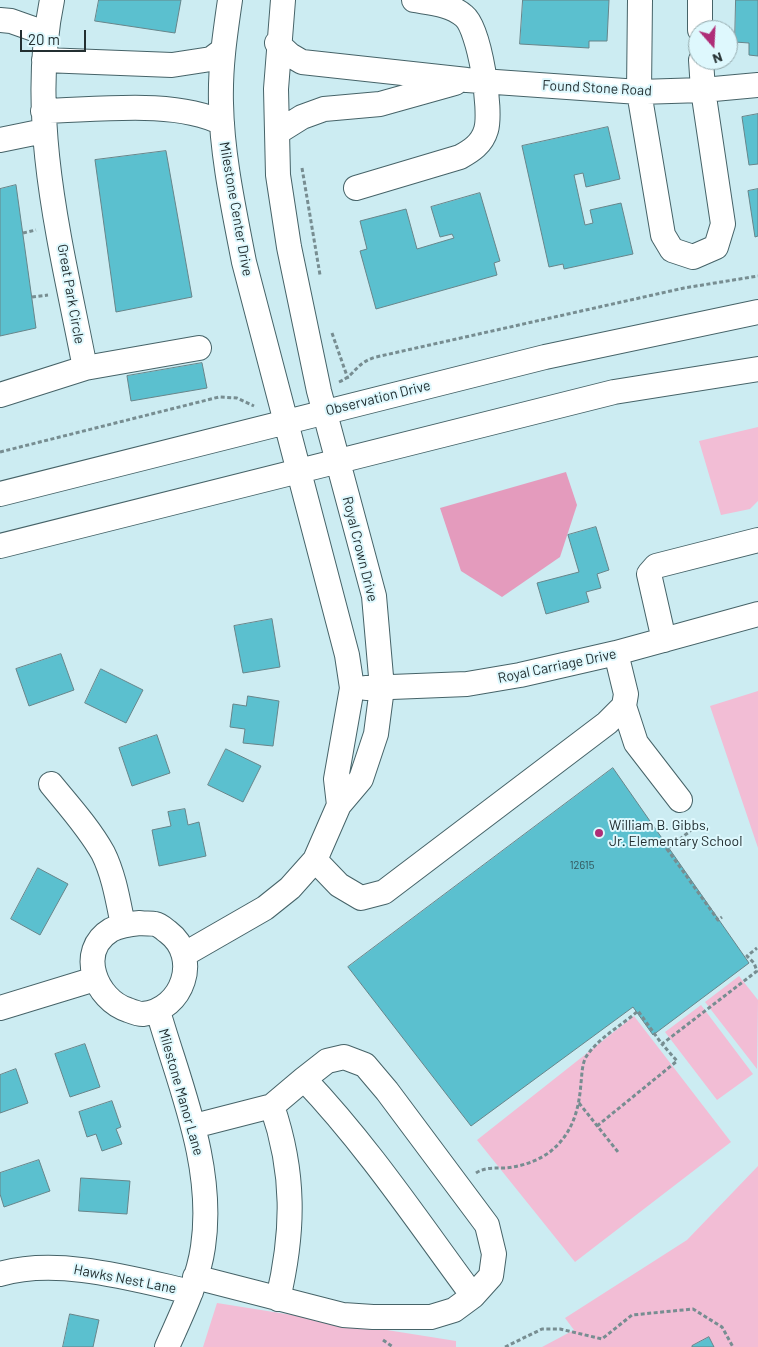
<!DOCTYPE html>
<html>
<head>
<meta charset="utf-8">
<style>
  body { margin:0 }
  #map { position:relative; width:758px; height:1347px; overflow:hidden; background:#ccecf2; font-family:Barlow,sans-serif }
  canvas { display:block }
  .north { position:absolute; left:688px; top:20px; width:50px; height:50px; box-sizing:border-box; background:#def8fd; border:1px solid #93a8ab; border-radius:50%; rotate:161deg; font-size:14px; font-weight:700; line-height:20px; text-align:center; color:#232f31 }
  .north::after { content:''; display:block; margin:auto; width:18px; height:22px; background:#af2d77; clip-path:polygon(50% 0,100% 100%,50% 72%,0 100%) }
  .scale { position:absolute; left:20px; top:30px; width:66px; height:22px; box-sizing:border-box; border:2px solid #232f31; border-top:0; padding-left:6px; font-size:15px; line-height:18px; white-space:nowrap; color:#232f31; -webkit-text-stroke:4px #def8fd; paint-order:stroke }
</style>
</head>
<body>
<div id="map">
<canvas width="758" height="1347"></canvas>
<div class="north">N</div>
<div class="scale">20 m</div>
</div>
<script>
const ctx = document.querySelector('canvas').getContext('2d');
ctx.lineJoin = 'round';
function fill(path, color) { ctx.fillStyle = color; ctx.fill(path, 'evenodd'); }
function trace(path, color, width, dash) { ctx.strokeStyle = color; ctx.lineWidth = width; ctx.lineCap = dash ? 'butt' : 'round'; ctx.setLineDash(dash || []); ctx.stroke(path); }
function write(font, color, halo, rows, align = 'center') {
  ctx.font = font + ' Barlow,sans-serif'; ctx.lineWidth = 4; ctx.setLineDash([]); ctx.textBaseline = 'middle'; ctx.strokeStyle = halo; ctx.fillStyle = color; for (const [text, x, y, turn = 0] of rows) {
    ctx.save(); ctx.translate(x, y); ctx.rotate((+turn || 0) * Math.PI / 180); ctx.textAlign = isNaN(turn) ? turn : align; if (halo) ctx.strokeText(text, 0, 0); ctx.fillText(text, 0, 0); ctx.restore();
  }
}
fill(new Path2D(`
  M758,427v74l-8,8 -29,6 -22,-74z
  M758,691v157l-48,-142z
  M739,976l19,24 -1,69 -52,-67z
  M701,1005l52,69 -36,26 -52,-68z
  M634,1016l97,126 -156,120 -98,-122z
  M758,1166v181h-216l32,-17 -9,-12 122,-78z
  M217,1303l239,38v6h-253z`), '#f2bdd5');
fill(new Path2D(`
  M566,472l11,33 -17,52 -58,40 -41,-26 -21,-63z`), '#e49bbd');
const building = new Path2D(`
  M99,0h82l-6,33 -80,-12z
  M523,0h86l-2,41h-18v7l-69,-4z
  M736,0h22v56l-9,-1v-12l-14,-1z
  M758,114v50l-9,1 -7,-48z
  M608,127l12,52 -34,8 -3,-14 -9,2 11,50 8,-2 -3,-13 31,-7 12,51 -69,15 -1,-5 -14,3 -27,-121z
  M166,151l26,146 -76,15 -21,-152z
  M16,185l20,143 -36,8v-147z
  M758,189v47l-3,1 -7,-46z
  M480,193l20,68 -6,2 3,12 -121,34 -16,-58 7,-2 -7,-28 46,-12 11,40 37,-11 -2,-4 -12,3 -9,-30z
  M202,363l5,25 -76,13 -4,-25z
  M596,527l13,43 -12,4 4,14 -15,4 3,10 -43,12 -9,-31 42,-11 -11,-37z
  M272,619l8,48 -37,6 -9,-47z
  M61,654l13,36 -45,16 -13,-37z
  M101,669l42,21 -17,33 -41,-20z
  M248,696l31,5 -6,45 -30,-3 2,-14 -15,-2 3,-23 13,2z
  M157,735l13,38 -38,13 -13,-38z
  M226,749l35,17 -18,36 -35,-17z
  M613,768l136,195 -96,72 -20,-28 -162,119 -123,-159z
  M185,809l3,16 11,-3 7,34 -47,10 -7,-36 19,-4 -3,-14z
  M38,868l30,16 -28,51 -29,-16z
  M85,1044l15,43 -30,10 -15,-43z
  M16,1069l12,34 -28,10v-38z
  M112,1101l9,26 -5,2 6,15 -20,7 -6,-17 -9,3 -8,-25z
  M39,1160l11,31 -46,16 -4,-13v-21z
  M81,1178l49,3 -3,33 -48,-3z
  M70,1314l29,6 -6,27h-30z
  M709,1337l5,10h-22v-1z`);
fill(building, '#5bc0cf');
trace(building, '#67858a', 1);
const minor = new Path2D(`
  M52,0c-25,120 10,249 33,368
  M230,0c-5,34 -10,68 -9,103 1,53 13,107 23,159l103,393 5,33 -16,91 3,26
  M640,0l-1,92 24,143 9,15 21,7 23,-10 7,-23 -20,-134 -2,-30
  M0,20l11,1 34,12
  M700,30v-30
  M277,43l13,12 12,7 165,18 172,12 64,-2 55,-5
  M44,60l128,5 39,-6 12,-9
  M43,111c53,-1 132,-12 179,12
  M278,132l24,-15 22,-8 56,-5 75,-21
  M0,140l44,-9
  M356,188l104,-31c11,-6 22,-13 26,-27 6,-19 -6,-101 -22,-114 -14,-12 -33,-13 -50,-16
  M0,395l85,-27 114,-20
  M0,494l545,-137 213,-45
  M0,546l614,-154 144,-23
  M664,640l-15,-66 7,-8 102,-26
  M366,688l101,-4 53,-9 96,-22 142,-39
  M624,706l12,37 44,57
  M51,784c18,22 38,44 52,69 11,22 15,48 20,72
  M315,860l24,25 22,13 23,-6 223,-169 17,-17 2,-12 -10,-41
  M140,923c5,1 11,0 15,1 5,1 9,5 13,8 33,25 15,78 -25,82 -5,0 -10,-2 -15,-4 -32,-10 -52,-59 -17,-80 9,-5 19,-6 29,-7z
  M185,954l80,-46 25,-20 25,-28 24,-55 22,-26 15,-45 6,-46 -8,-92 -55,-205 -30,-144 -11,-72 -2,-86 7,-89
  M0,1008l95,-29
  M158,1011c22,76 57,155 45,236 -5,35 -22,68 -36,100
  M304,1079l23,-18 17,-4 21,8 22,26 100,134 7,29 -3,22 -18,20
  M272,1106c23,67 22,125 6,193
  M194,1126l78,-20 32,-27c63,66 115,144 169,217l-19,14 -23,7h-58l-30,-2 -148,-38
  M0,1274c58,-17 133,5 191,18`);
trace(minor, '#466368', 26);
trace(new Path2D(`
  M302,168l18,107
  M23,233l13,-3
  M32,297l16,-2
  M332,333l16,46
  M339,382c18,-8 16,-19 37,-25l308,-69 74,-12
  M0,452l219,-55 18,1 17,8
  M698,825l-31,24 51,71 4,-3
  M579,1103l39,49
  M597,1126l80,-65 -15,-17
  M476,1173c12,-8 24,-3 37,-6 13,-2 28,-8 38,-16 22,-18 28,-42 30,-68 1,-9 1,-19 5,-26 11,-18 36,-32 52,-46l24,33 95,-73 -3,-8 -7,-7 10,-8
  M383,1340l10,7
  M505,1347l37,-18h18l42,10 30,-24 61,-6 29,18 11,20`), '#778d91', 3, [4, 2.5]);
trace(minor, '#fff', 24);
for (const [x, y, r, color] of [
  [599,833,5,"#af2d77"]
]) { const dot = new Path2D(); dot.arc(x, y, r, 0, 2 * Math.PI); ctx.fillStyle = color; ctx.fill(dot); trace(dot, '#def8fd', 2); }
write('11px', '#315358', null, [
  ["12615",582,865]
]);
write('14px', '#232f31', '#def8fd', [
  ["Found Stone Road",597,88,3],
  ["Milestone Center Drive",236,209,80],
  ["Great Park Circle",71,294,80],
  ["Observation Drive",378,398,-14],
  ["Royal Crown Drive",360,549,76],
  ["Royal Carriage Drive",557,666,-12],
  ["Milestone Manor Lane",181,1092,74],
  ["Hawks Nest Lane",125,1279,11]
]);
write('14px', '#232f31', '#def8fd', [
  ["William B. Gibbs,",609,825],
  ["Jr. Elementary School",609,841]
], 'left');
</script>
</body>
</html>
